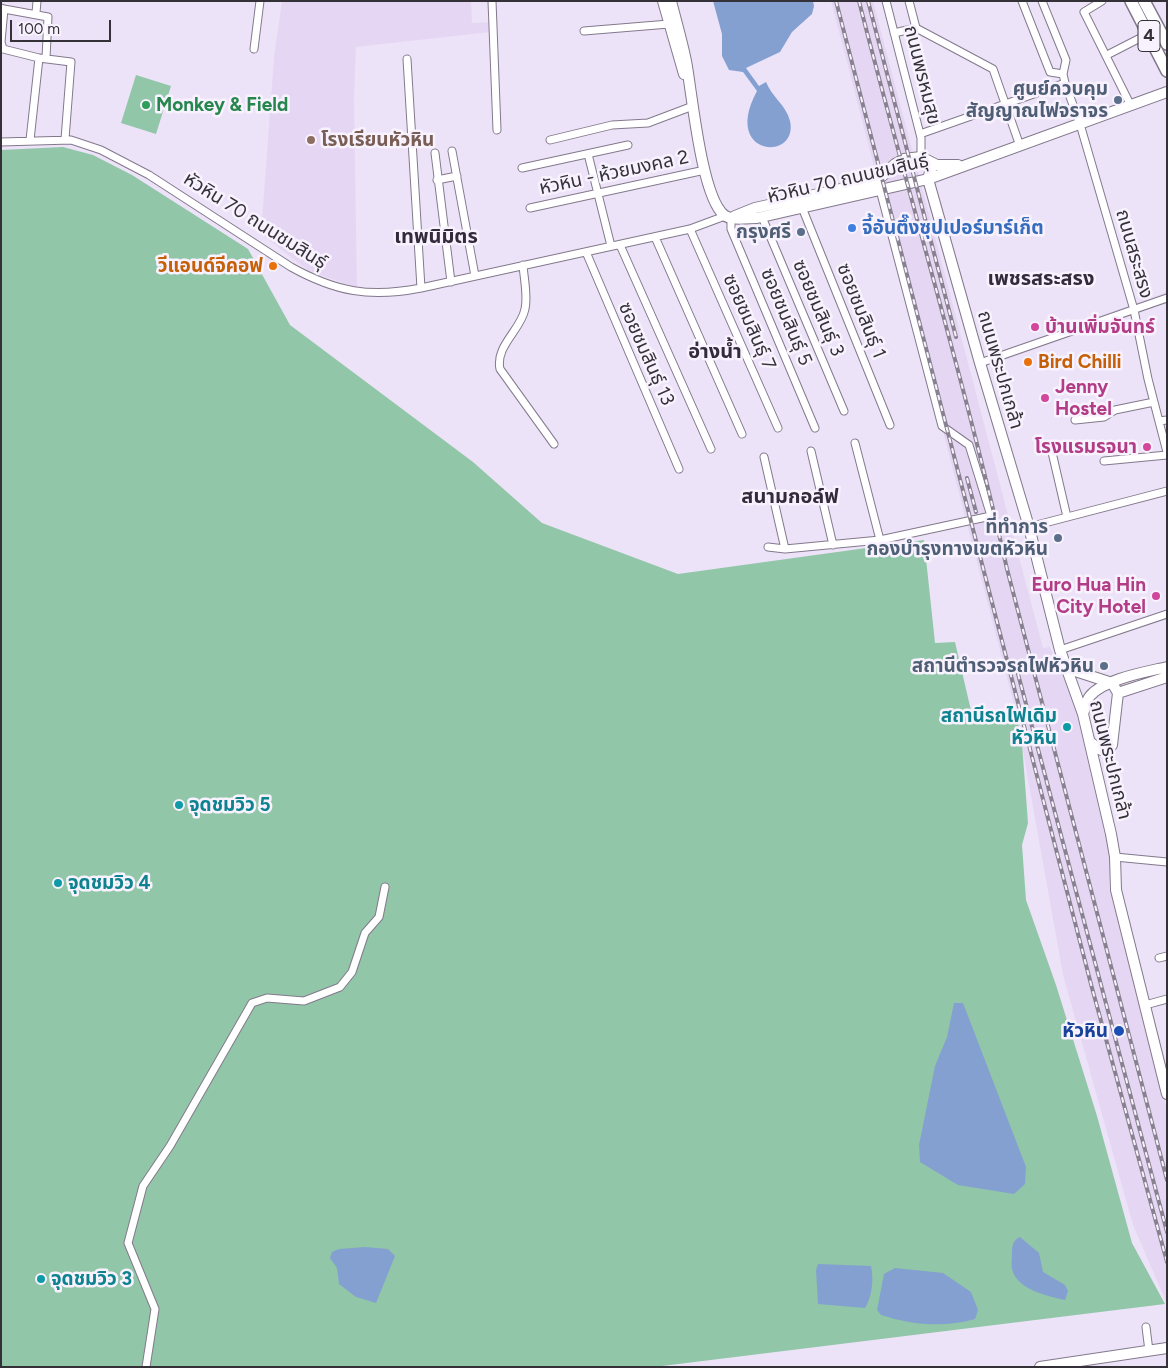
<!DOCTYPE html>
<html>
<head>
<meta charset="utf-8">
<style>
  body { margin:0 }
  #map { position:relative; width:1168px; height:1368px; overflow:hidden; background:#ede3f8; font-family:Figtree,sans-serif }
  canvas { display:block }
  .frame { position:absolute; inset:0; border:2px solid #353139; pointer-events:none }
  .scale { position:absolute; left:10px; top:20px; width:101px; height:22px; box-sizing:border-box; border:2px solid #353139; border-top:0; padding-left:6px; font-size:15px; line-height:18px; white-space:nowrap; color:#353139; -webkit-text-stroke:4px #f8f2fe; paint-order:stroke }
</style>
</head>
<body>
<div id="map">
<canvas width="1168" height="1368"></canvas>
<div class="frame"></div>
<div class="scale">100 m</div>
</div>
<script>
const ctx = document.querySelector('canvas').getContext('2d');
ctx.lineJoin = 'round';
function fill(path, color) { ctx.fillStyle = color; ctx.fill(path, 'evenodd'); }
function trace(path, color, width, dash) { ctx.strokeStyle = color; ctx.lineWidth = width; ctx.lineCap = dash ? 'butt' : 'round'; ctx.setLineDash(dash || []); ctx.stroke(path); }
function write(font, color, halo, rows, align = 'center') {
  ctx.font = font + ' Figtree,"Noto Sans Thai",sans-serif'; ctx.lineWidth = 5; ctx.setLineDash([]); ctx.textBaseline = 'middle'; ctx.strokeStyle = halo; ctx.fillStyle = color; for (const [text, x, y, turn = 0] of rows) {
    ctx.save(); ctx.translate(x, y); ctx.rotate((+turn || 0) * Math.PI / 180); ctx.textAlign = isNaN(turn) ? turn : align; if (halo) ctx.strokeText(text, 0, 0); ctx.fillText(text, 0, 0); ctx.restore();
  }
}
fill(new Path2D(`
  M282,1h189l1,22 18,-1 1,10 -135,15 -2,51 3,190 -48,-17 -48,-37 13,-177z
  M831,1h42l170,647 7,-1 26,59 35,151 -2,30 58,223v194l-34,-79 -70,-250 -47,-263z
  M1167,292v10l-176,63 -4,-9z`), '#e5d7f3');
fill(new Path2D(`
  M136,75l35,11 -15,48 -35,-11z
  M63,147l30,8 39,20 116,74 42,76 183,137 69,61 136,51 246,-34 11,103 20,-1 18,77 43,-7 6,32 6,79 -6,22 4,55 30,85 41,131 35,127 33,61 -511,63h-653v-1217z`), '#91c6a8');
fill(new Path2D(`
  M713,1h100l1,5 -2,8 -20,18 -12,20 -34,16 13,18 7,-4c6,15 20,23 24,39 9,41 -69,36 -33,-30l-14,-19 -14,-2 -7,-14v-22z
  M954,1003h9l63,164 -1,17 -11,10 -56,-9 -38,-23 -1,-17 16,-79 12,-29z
  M1020,1237l19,16 4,19 22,13 3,6 -3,9c-17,-4 -48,-10 -53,-31 -1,-5 0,-11 0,-16 0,-8 1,-13 8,-16z
  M365,1247l23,2 7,7 -19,47 -20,-6 -17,-13 -2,-16 -7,-10 2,-6 7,-3z
  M818,1264l53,2c3,13 1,31 -6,42l-47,-4 -2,-34z
  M895,1268l48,5 28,19 7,18 -3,9c-31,9 -63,6 -94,-4l-4,-5 7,-36z`), '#84a0d1');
const street = new Path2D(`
  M492,1l5,129
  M886,1l35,137v19
  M909,1l7,27
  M1022,1l28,71 13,2
  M1042,1l24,59 -3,14 2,9 15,41 54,186 14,69 19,73
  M1102,1l-18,11 47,94
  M1,8l3,1 -3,33 2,7 36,9 32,4 -6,77
  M4,9l44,8 -2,41
  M36,13l1,-12
  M584,31l85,-7
  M894,33l22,-5 77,41 27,77
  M254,49l6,-48
  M1107,55l41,-21
  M407,59l14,229
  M920,134l145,-51
  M30,140l9,-82
  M550,140l62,-15 36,-2 45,-17
  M1,142l70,-2 30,10 48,25 142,92c45,25 79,31 130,21l269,-59 35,-13
  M452,151l23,125
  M435,153l16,129
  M588,154l23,92
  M522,168l106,-23
  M437,180l20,-4
  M801,205l89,220
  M530,208l175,-38
  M762,217l82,194
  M731,218v11l84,199
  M690,229l88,199
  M655,237l87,197
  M620,245l91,204
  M586,252l93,217
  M523,265c1,14 5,31 2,44 -4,21 -30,37 -25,60l54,75
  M980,363l187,-65
  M1075,420l29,-3 11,-7 39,-8
  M1159,421l8,-1
  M855,443l25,97
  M1051,448l16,69
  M811,451l22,94
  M764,457l21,92
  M1104,461l63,-6
  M1029,527l138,-36
  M768,547l17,2 95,-9 111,-24 -22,-71 -27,-19 -63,-240
  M1060,650l107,-36
  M1115,857l52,5
  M1159,958l8,-2
  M1145,1005l22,-6
  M1146,1327l3,24
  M146,1367l9,-58 -27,-66 15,-57 27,-40 82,-143 15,-5 37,3 36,-14 12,-15 13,-39 14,-16 6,-30`);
const secondary = new Path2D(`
  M663,1l21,73
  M671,1c5,20 11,40 15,60 6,31 15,135 38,154 7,6 24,3 33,3l171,-39 239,-87
  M927,160l4,9 -3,10 52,184 49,164 31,123 23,64 28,120 4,23 1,33 51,204
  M735,216l20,-8 122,-27 18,-17 9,-5 17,-2 16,8h21
  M1066,668l46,15 6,10 -6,52 -3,4 -8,1 -11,-8
  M1118,693l49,-16
  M1083,714c2,-6 3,-13 7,-18 14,-17 56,-24 77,-29
  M1040,1367l127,-19`);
const primary = new Path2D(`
  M1131,1l36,70
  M1144,1l23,43`);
trace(street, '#83798c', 9);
trace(secondary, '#83798c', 12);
trace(primary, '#83798c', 14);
trace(street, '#fff', 7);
trace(secondary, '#fff', 10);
trace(primary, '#fff', 11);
const rail = new Path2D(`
  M836,1l256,987 75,274
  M859,1c48,190 105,377 148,568l160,611
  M868,1l88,336
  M967,478l9,34
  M1018,674l149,558`);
trace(rail, '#88818f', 4);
trace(rail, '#f8f2fe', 2, [5.5]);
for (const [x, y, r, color] of [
  [1118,100,5,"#5c6f8a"],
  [146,105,5,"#2e9e5b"],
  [311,140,5,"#8d6e63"],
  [852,228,5,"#3f7fe0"],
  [801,232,5,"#5c6f8a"],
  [273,266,5,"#e8710a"],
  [1035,327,5,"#d1479c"],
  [1028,362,5,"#e8710a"],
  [1045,398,5,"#d1479c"],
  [1147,447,5,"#d1479c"],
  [1058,538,5,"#5c6f8a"],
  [1156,596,5,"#d1479c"],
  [1104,666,5,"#5c6f8a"],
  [1067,727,5,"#0f9aa8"],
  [179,805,5,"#0f9aa8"],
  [58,883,5,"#0f9aa8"],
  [1119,1031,6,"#1a4fb4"],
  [41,1279,5,"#0f9aa8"]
]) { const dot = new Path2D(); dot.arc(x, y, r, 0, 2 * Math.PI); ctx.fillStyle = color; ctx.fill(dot); trace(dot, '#f8f2fe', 2); }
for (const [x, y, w] of [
  [1149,36,22]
]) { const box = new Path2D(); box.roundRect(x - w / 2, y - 15.5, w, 31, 4); ctx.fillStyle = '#f8f2fe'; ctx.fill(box); trace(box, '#353139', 1); }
write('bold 18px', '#353139', null, [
  ["4",1149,36]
]);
write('19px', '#353139', '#f8f2fe', [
  ["ถนนพรหมสุข",922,75,76],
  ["หัวหิน - ห้วยมงคล 2",614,173,-12],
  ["หัวหิน 70 ถนนชมสินธุ์",848,179,-13],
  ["หัวหิน 70 ถนนชมสินธุ์",255,221,32],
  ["ถนนสระสรง",1134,254,74],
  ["ซอยชมสินธุ์ 3",818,308,67],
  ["ซอยชมสินธุ์ 1",861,311,68],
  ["ซอยชมสินธุ์ 5",786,317,67],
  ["ซอยชมสินธุ์ 7",749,322,66],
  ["ซอยชมสินธุ์ 13",646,354,66],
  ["ถนนพระปกเกล้า",1000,370,74],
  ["ถนนพระปกเกล้า",1110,760,76]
]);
write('bold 19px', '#4e5e75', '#f8f2fe', [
  ["ศูนย์ควบคุม",1108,89],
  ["สัญญาณไฟจราจร",1108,111],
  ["กรุงศรี",791,232],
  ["ที่ทำการ",1048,527],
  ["กองบำรุงทางเขตหัวหิน",1048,549],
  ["สถานีตำรวจรถไฟหัวหิน",1094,666]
], 'right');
write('bold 19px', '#27864d', '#f8f2fe', [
  ["Monkey & Field",156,105]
], 'left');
write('bold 19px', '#785e54', '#f8f2fe', [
  ["โรงเรียนหัวหิน",321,140]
], 'left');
write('bold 19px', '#366cbe', '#f8f2fe', [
  ["จี้อันตึ๊งซุปเปอร์มาร์เก็ต",862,228]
], 'left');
write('bold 19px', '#c56008', '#f8f2fe', [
  ["วีแอนด์จีคอฟ",263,266],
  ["Bird Chilli",1038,362,"left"]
], 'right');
write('bold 19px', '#b23c85', '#f8f2fe', [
  ["บ้านเพิ่มจันทร์",1045,327],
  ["Jenny",1055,387],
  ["Hostel",1055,409],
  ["โรงแรมรจนา",1137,447,"right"],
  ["Euro Hua Hin",1146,585,"right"],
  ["City Hotel",1146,607,"right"]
], 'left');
write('bold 19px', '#0d838f', '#f8f2fe', [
  ["สถานีรถไฟเดิม",1057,716,"right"],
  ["หัวหิน",1057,738,"right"],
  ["จุดชมวิว 5",189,805],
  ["จุดชมวิว 4",68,883],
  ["จุดชมวิว 3",51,1279]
], 'left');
write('bold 19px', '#164399', '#f8f2fe', [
  ["หัวหิน",1108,1031]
], 'right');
write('bold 20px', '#332b3b', '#f8f2fe', [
  ["เทพนิมิตร",436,237],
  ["เพชรสระสรง",1041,279],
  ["อ่างน้ำ",715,352],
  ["สนามกอล์ฟ",790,497]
]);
</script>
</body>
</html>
